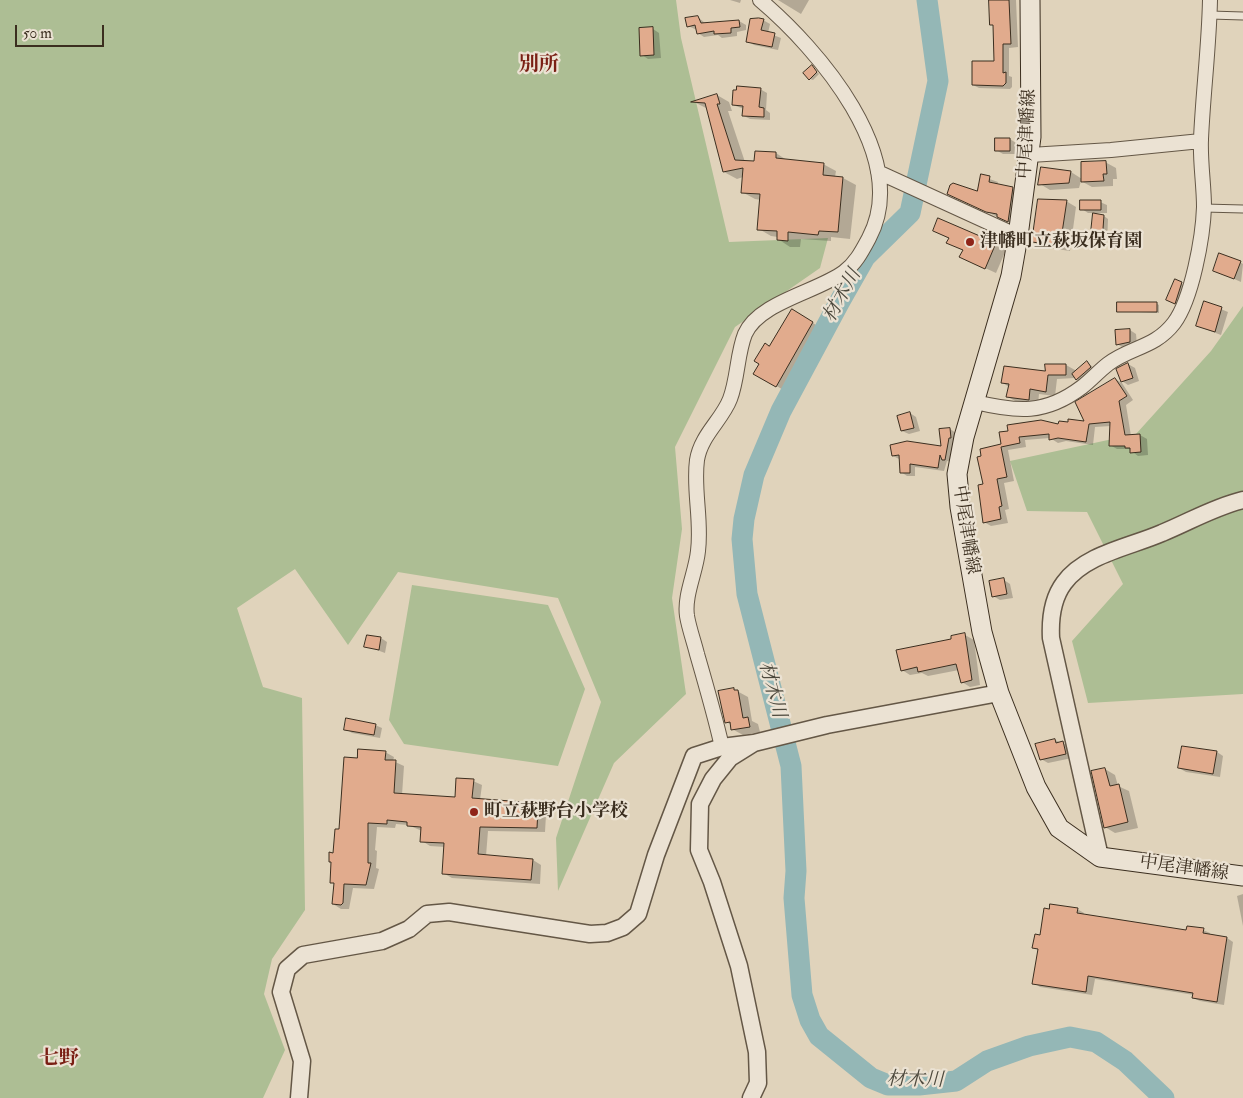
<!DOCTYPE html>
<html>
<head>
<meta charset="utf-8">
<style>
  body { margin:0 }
  #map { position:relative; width:1243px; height:1098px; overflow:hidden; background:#e0d3bb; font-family:"IM FELL Double Pica",serif }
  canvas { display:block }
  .scale { position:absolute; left:15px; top:25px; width:89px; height:22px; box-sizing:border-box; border:2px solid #3b2e1f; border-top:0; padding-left:6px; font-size:15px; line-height:18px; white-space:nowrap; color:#3b2e1f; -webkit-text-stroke:4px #ebe2d3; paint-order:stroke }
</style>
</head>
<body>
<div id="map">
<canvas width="1243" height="1098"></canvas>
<div class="scale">50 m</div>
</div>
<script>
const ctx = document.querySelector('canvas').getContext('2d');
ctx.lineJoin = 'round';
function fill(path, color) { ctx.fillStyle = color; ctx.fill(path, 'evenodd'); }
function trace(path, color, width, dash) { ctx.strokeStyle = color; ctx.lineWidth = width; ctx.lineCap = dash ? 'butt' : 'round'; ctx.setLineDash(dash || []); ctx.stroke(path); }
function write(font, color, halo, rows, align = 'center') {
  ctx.font = font + ' "IM FELL Double Pica","Noto Serif JP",serif'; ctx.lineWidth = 4.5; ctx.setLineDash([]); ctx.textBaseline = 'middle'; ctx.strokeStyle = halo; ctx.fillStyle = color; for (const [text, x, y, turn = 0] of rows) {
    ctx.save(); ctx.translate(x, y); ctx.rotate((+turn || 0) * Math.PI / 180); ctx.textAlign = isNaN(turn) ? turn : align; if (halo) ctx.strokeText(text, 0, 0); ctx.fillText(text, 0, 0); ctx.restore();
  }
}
fill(new Path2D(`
  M0,0h676l5,38 48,204 99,-4 -8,30 -85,59 -60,120 7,82 -10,69 14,96 -72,69 -56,128 -2,-53 45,-136 -43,-104 -160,-26 -50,73 -53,-76 -58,39 26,79 39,11 3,212 -33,49 -8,35 21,56 -22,48h-263z
  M1243,306v388l-155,9 -16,-62 51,-57 -36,-72 -60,-1 -17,-50 126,-27 75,-83z
  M412,585l136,20 37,84 -27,77 -154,-22 -15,-24z`), '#adbe94');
fill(new Path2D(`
  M730,0h11l-1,3z
  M778,0h31l-8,14z
  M991,0h25l2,47 -9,1v28l3,1v10l-2,2 -31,-1 -6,-3 22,-23 -1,-36 -3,-2z
  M698,17l8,7 33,-3 7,4v5l-9,2v4l-15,2 -4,-3 -14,2 -6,-4 -1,-3 -9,-4z
  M763,20l7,4 -2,9 13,5 -3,12 -24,-5 -7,-4z
  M653,29l6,4 2,25 -13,1 -6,-4z
  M812,67l7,7 -6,6 -3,-1z
  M760,89l7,4 -1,17 4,3v7l-20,-1 -6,-3v-7l-11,-4z
  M717,95l12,7 3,9h-4l17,51 10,1 21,-10 12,8 35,3 13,7 -1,6 8,1 13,7 -6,54 -19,-2v4l-30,-2 -1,8h-10l-12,-8v-2l-7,-1 -12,-7 2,-29 -6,-1 -13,-7 1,-15 -6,2 -13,-7 -16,-63 -14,-7z
  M1010,139l6,4v11h-13l-7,-4z
  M1105,162l11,6 1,11h-4v7l-21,1 -11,-6 -2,7 -29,2 -10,-6 31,-12 11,7z
  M981,176l17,6 -1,3 16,3 8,5 -4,33 -60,-28 20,-6z
  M1066,201l10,6 -6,44 -27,-4 -10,-6z
  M1100,202l7,3v8h-19l-6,-4z
  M1104,216l4,3 -1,26h-11l-5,-3z
  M939,219l67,31 -10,23 -35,-16 3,-6 -16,-8 2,-4 -16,-8z
  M1240,262l3,2 -2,18 -27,-12z
  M1175,281l13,6 -7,19 -7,-3z
  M1204,302l24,10 -7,23 -24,-9z
  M1156,303l3,2v8l-41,-2z
  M792,310l29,18 -36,63 -30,-18z
  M1130,330l6,4 1,11 -13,3 -7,-4z
  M1087,362l10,9 -14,12 -8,-5 -18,1 -2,17 -16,-2 -1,10 -21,-2 -9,-5 1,-10 -6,-4 63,-18 9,5v3z
  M1128,364l7,4 4,13 -11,4 -6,-4z
  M1115,379l7,4 11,17 -7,5 5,31 9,-1 7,4 1,16 -10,1 -9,-7h-12l-7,-4 1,-19 -16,1 -2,18 -27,-4 -8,2 -8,-5 -25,2 1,7 -18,3 6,31 -10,2 5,26 -4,1 3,13 -17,3 -7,-4v-37l-5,-27 23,-13 -2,-12 86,-11z
  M910,413l6,4 4,14 -11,3 -7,-3z
  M950,429l6,4 -5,29 -4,-1 -3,10 -29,-4v9h-8l-6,-4 -2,-13 -6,-3 49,-9z
  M1004,580l6,4 3,14 -13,2 -7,-4z
  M965,635l9,5 6,45 -10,2 -8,-5 -3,-12 -31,6 -6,-3 -12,2 -8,-5z
  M381,638l6,4 -2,11 -19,-7z
  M737,691l11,6 4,24 6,3 2,8 -17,3 -11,-6v-4l-6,-3z
  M375,725l7,3 -2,10 -28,-5 -6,-4z
  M1055,740l14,6 3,12 -24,5 -7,-4z
  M385,752l9,5 -1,4 11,5 -2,29 54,4 17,-18 9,4 -2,15 55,4 9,5 -1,5 3,1 -1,17 -57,-1 -2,25 47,4 8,5 -1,19 -88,-6 -9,-5 2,-26 -15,-1 -8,-5v-10l-14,-6 -12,-1 -1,4 -18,-1 -2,23 2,1 -1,17 3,1 -5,20 -21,-1 -4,21h-8l-8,-5 2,-20 -4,-2 4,-28 24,-95z
  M1217,752l6,4 -3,21 -34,-5 -7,-4z
  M1105,769l10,6 3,11 11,5 9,37 -23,5 -10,-6z
  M1243,894v32l-6,-30z
  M1077,909l7,4 -1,2 104,16 16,-1 7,3v3l17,2 6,4 -9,63 -24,-4 -7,-3 1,-3 -99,-16 -3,16 -52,-8 -6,-4 5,-33 -5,-3 7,-11z`), '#0003');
trace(new Path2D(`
  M927,0l11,81 -28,132 -45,44 -25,44 -59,110 -27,64 -10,44 -2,20 5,55 44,172 5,105 -2,27 8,97 8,25 9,16 52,42 17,7h31l37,-4 31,-20 42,-15 41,-9 26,5 29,19 39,37`), '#94b7b6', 21);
const building = new Path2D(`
  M989,0h20l2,44h-8v29l3,-1v11l-3,3 -31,-1v-24h22l-1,-36h-3z
  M698,16l3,7 38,-3 1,7 -9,1v5l-17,1v-3l-17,3 -2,-9 -8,2 -2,-9z
  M759,18l5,1 -3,11 14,3 -3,14 -26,-5 4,-23z
  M653,27l1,28 -14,1 -1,-28z
  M812,65l5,7 -8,8 -6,-7z
  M737,86l24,2 -2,19 5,1v9l-22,-1 1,-10 -11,-1 1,-15h3z
  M717,94l3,10h-3l18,56 19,1 1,-10 21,1v6l48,5 -1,12 20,2 -5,55 -19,-1 -1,4 -30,-3v9l-11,-1v-9l-20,-1 3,-36 -19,-1 2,-25 -20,4 -18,-69 -14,-1z
  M995,138h15v13h-15z
  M1106,161l1,13h-4l1,7 -23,1v-20z
  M1041,167l30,4 -2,12 -31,2z
  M981,174l9,2 -1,6 24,5 -5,35 -11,-5v-3l-11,-2 -39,-18 3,-9 3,-2 24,8z
  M1038,199l29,1 -7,46 -28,-4z
  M1080,200h21v10h-21z
  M1093,213l11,2 -2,28 -12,-1z
  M938,218l58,25 -11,26 -26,-12 4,-7 -17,-7 3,-5 -16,-7z
  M1219,253l22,8 -7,18 -21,-8z
  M1175,279l7,3 -7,22 -9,-4z
  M1204,301l18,6 -7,25 -19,-6z
  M1117,302h40v10h-40z
  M792,309l21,13 -37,65 -23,-13 6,-10 -5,-3 11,-18 4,3z
  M1130,329v13l-14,3 -1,-15z
  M1087,361l4,6 -15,13 -4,-6z
  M1128,363l5,15 -12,4 -5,-13z
  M1045,364h21v11h-18l-2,17 -16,-3 -1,11 -23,-3 3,-13 -8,-1 3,-17 41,5z
  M1115,378l12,18 -8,5 6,34 15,-1 1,18 -11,1v-5h-5v-2h-16l1,-24 -21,2 -3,18 -28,-4 -9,2v-6l-30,3 1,6 -19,4 6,30 -10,2 5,27 -3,1 2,12 -18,4 -5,-38 5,-1 -6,-27 4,-1 -1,-7 21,-5 -2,-12 9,-1 -1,-6 34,-5 17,4 1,-3 9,1v-3l16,2 -9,-19z
  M910,412l4,16 -13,3 -4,-15z
  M950,428l1,10h-2l-4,22h-3l-2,-5 -2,13 -28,-4v9h-10l-1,-18 -7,1 -2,-11 17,-4 34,5 -2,-17z
  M1004,578l3,16 -15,3 -3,-16z
  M965,633l7,47 -11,3 -5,-19 -38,8 -1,-5 -16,4 -5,-21 55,-11v-3z
  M367,635l14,2 -2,13 -15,-3z
  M734,688v2h4l5,28 5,-1 2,10 -19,3 -1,-8 -5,1 -7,-32z
  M346,718l30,6 -2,11 -30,-5z
  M1055,739l1,4 7,-2 3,13 -26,6 -5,-16z
  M1182,746l35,5 -4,23 -35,-6z
  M358,749l28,2 -1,9h11l-2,33 61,4 1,-19 18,1 -2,19 64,5 -1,6h3l-1,19 -57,-1 -2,27 55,5 -2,21 -89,-6 2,-31 -24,-1 1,-15 -14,-1v-4l-20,-2v4l-19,-1v40h3l-5,22 -22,-1 -1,19 -2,2 -9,-1 2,-21h-4l1,-21h-2v-10l4,1 2,-24h4l5,-72 13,1z
  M1105,768l5,18 9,-2 9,38 -24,6 -13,-57z
  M1050,904l28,4 -1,5 109,17 1,-4 17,2 -1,5 24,4 -10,65 -25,-4 1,-5 -105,-17 -2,16 -54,-8 6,-35 -6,-1 3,-14 5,1 4,-27 5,1z`);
fill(building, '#e1ab8d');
trace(building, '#3b2e1f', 1);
const service = new Path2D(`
  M1210,15l33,1
  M1204,208l39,1`);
const minor = new Path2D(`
  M1030,155l81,-5 90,-9
  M878,172l140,64
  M975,402c42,10 70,13 107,-15 9,-7 17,-16 26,-23 22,-17 47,-16 66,-41 18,-24 29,-86 30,-116 0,-22 -4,-45 -3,-68 2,-46 8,-92 9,-139
  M722,747c-7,-31 -16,-62 -25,-93 -3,-12 -8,-26 -10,-38 -3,-21 9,-44 11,-65 4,-31 -5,-61 -1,-91 4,-25 25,-40 33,-61 8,-21 7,-45 15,-65 14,-32 72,-42 99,-62 12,-9 18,-21 25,-34 43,-81 -51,-189 -109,-238`);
const tertiary = new Path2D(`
  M1100,857l-49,-219c-1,-20 1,-39 13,-55 21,-29 66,-36 98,-50 27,-11 52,-26 81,-33
  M299,1098l3,-37 -21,-69 6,-23 16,-14 79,-14 27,-12 18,-15 22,-2 141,22 17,-1 16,-6 15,-13 18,-59 38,-99 28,-9 32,-4
  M751,1098l7,-15 -1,-31 -18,-86 -27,-84 -13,-32 1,-46 13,-25 17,-21 24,-15 73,-18 172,-32`);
const secondary = new Path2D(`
  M1030,0l1,137 -13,99 -7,40 -47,161 -7,37 3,33 22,125 17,61 37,94 23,41 41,29 143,19`);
trace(service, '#645746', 9);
trace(minor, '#645746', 16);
trace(tertiary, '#645746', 19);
trace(secondary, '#3b2e1f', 21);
trace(service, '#ebe2d3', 7);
trace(minor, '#ebe2d3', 14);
trace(tertiary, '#ebe2d3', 16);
trace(secondary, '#ebe2d3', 19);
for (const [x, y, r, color] of [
  [970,242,5,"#8f2418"],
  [474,812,5,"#8f2418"]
]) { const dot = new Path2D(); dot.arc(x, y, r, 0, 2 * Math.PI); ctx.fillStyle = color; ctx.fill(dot); trace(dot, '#ebe2d3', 2); }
write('18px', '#3b2e1f', '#ebe2d3', [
  ["中尾津幡線",1028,134,-87],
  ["中尾津幡線",965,530,81],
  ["中尾津幡線",1184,869,8]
]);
write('bold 18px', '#3b2e1f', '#ebe2d3', [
  ["津幡町立萩坂保育園",980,242],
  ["町立萩野台小学校",484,812]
], 'left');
write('italic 19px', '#4d493d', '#ebe2d3', [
  ["材木川",843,296,-61],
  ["材木川",771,690,75],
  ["材木川",915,1081,1]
]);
write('bold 20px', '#7a1f14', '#ebe2d3', [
  ["別所",539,66],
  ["七野",59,1060]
]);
</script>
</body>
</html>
